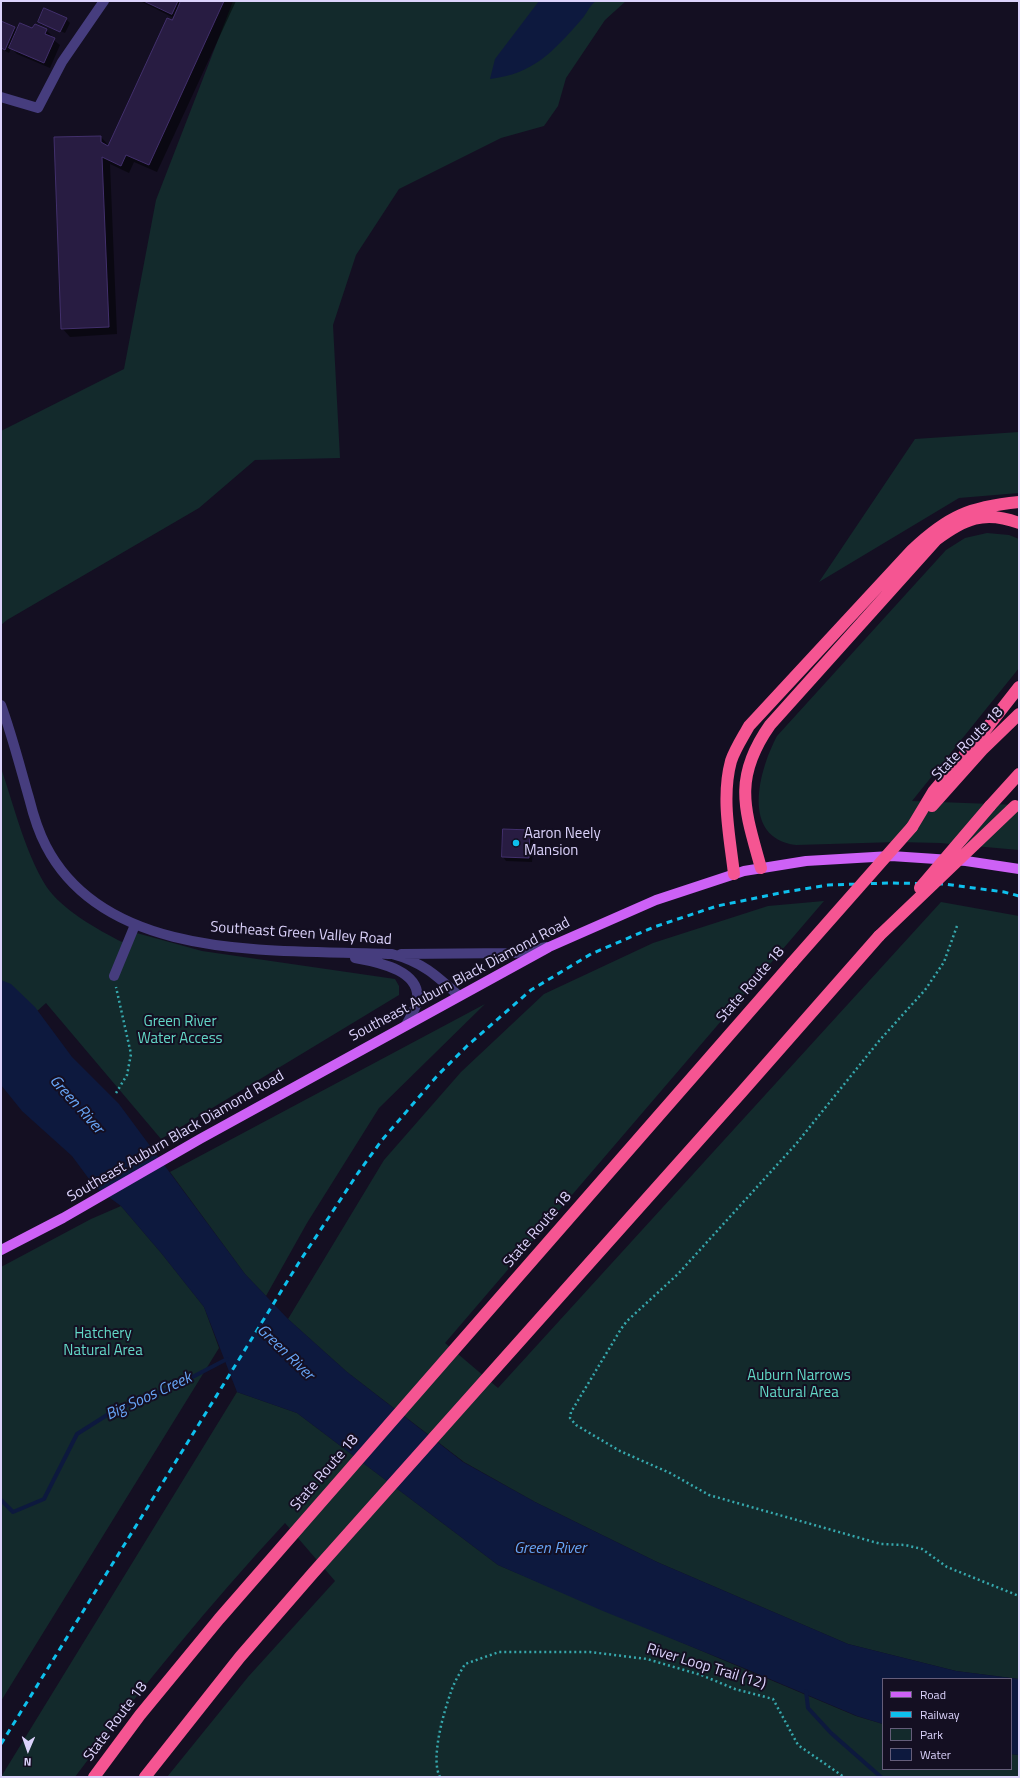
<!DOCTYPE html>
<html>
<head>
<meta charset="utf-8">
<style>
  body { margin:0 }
  #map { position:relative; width:1020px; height:1778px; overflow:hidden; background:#140f22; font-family:"Titillium Web",sans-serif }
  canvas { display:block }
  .frame { position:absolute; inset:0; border:2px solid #dcd3fc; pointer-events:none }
  .legend { position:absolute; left:882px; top:1678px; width:130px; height:92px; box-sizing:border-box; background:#140f22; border:1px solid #645d79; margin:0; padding:5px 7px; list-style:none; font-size:12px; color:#dcd3fc }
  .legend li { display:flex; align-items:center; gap:8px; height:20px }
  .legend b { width:20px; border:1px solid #645d79 }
  .north { position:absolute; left:8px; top:1730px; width:40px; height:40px; -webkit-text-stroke:3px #140f22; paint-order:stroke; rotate:182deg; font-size:11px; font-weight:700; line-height:16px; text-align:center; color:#dcd3fc }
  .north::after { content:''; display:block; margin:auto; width:14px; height:18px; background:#dcd3fc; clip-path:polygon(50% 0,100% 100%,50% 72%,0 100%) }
</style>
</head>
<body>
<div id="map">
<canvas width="1020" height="1778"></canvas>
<div class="frame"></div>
<ul class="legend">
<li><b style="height:5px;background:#cd61f6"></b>Road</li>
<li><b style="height:5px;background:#0ec0ed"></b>Railway</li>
<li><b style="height:11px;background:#132a2c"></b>Park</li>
<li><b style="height:11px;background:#0d193e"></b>Water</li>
</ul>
<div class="north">N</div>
</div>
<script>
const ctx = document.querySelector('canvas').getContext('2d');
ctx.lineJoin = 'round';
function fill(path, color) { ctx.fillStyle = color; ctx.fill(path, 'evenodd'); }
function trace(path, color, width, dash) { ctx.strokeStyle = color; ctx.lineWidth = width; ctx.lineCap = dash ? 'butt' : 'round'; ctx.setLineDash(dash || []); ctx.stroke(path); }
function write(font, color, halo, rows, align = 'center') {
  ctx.font = font + ' "Titillium Web",sans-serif'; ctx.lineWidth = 4; ctx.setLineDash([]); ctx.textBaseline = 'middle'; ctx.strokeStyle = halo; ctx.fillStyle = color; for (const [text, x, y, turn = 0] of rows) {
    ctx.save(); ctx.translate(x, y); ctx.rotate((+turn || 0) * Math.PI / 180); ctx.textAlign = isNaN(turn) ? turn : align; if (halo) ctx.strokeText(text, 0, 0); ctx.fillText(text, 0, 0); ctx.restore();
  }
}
fill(new Path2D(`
  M233,1h393l-21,19 -39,58 -8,28 -14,20 -43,12 -102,51 -43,66 -23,70 7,133 -85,2 -56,48 -192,112 -6,5v-194l123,-62 32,-169z
  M1019,432v61l-60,5 -140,84 96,-143z
  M987,533l22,2 10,4v129l-107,133 107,4v45l-79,-7 -43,-1 -101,3c-56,-7 -37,-75 -19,-109l169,-186 19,-12z
  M1,768c13,38 24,84 45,118 15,23 52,44 76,56l11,-10 69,19 193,28 4,7v9l-238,144 -115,-136 -45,41z
  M824,901l-379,442 53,45 443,-486 78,14v763l-63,-8 -108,-27 -191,-82 -122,-60 -71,-40 -117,-90 -59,-53 96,-159 77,-88 83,-78 109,-51 115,-37z
  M485,1004l-106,104 -72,115 -41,73 -21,-22 -75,-102z
  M121,1206l41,48 42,53 15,41 -218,353v-434l90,-48z
  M237,1392l60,21 201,152 358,151 27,8v45h128v-15l8,1v22h-852l81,-100 87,-96 -50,-58c-75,81 -145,166 -210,254h-74z`), '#132a2c');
fill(new Path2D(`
  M539,1h57c-8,6 -9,13 -15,19 -28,32 -48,54 -91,59l5,-20z
  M1,980l10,4 24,23 37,50 47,47 126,170 43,45 59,53 116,90 72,40 122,60 191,82 108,27 63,8v76l-8,-1v-75h-128v45l-26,-8 -118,-50 -136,-55 -105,-46 -201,-152 -60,-21 -33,-85 -42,-53 -41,-48 -26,-19 -23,-31 -50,-45 -21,-26z`), '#0d193e');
fill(new Path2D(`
  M140,1h96l-79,171 -23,-10 -5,11 -19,-9 7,170 -47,3 -8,-9 39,-191 8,9 65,-128z
  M66,19l4,4 -5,10 -23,-10v2l-3,-3z
  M1,22l14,6 3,3 28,-1 6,6 -1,2 9,7 -10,23 -33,-14 -6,-6 -2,5 -8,-4z
  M530,831l4,4 -2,27 -26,-1 -3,-4z`), '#0007');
trace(new Path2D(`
  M1,1500l12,12 31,-13 33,-65 38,-24 64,-26 48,-25
  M806,1691l2,17 23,25 50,44`), '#0d193e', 4);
const building = new Path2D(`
  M144,1h34l-6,13z
  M181,1h43l-75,164 -23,-10 -5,11 -19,-9 7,170 -48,2 -7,-192 47,-1v6l7,4 59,-128 5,2z
  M44,8l23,10 -7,14 -22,-10z
  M1,21l14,6 -10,23 -4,-2z
  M20,23l12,5 3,-4 12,5 -2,5 10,4 -11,25 -35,-15z
  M503,829l27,1 -1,28 -27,-1z`);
fill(building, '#281c42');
trace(building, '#42306c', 1);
trace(new Path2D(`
  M957,926l-13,36 -19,28 -46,51 -83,103 -118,130 -51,47 -6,8 -50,83 -1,6 6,7 44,26 50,22 39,22 172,49 24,1 17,4 25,18 72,29
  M116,1093l11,-18 4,-21 -15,-67
  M440,1777c-10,-18 4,-66 11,-85 3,-10 9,-19 14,-28l34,-12h91l57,7 54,16 34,14 38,10 25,46 46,32`), '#36a8ad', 2.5, [2, 3]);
trace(new Path2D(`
  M1,97l37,11 24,-46 42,-61
  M1,705c11,30 19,62 28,93 4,16 9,33 17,48 61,118 233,103 346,108 30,8 44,21 67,42
  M401,954l114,-1 32,-6
  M355,958c23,4 71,13 61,47 -2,7 -7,14 -10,20
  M114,976l21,-51`), '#463d7e', 10);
trace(new Path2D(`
  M1,1250l62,-32 137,-79 349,-192 107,-47 88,-29 62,-10 85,-5 75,5 53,8`), '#cd61f6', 10);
trace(new Path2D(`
  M932,806l50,-56 37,-36
  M990,806l29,-32
  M912,827l21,-35 50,-59 36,-46
  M761,868c-16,-58 -29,-89 9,-143l166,-185c28,-21 48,-30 83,-17
  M734,874c-4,-36 -13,-76 -3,-113 4,-12 12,-24 18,-35l163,-176c36,-34 57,-43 107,-48
  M94,1777l46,-62 79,-96 573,-656
  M145,1777l95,-120 73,-84 428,-480 138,-157`), '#f55592', 12);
trace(new Path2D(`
  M1,1744l297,-480 60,-91 24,-33 55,-64 30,-30 64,-56 60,-36 63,-27 63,-21 68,-14 43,-7 62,-2 54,1 60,8 15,4`), '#0ec0ed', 3, [6, 5]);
trace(new Path2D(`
  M920,888l70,-82
  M879,936l136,-130
  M792,963l120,-136`), '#f55592', 12);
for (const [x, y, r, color] of [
  [516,843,4,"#0ec0ed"]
]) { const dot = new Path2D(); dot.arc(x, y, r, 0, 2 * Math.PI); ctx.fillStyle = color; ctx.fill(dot); trace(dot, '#140f22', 1.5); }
write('15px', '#dcd3fc', '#140f22', [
  ["State Route 18",968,744,-46],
  ["Southeast Green Valley Road",301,934,4],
  ["Southeast Auburn Black Diamond Road",460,980,-28],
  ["State Route 18",751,985,-49],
  ["Southeast Auburn Black Diamond Road",176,1137,-30],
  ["State Route 18",538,1230,-49],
  ["State Route 18",325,1473,-49],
  ["River Loop Trail (12)",706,1667,17],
  ["State Route 18",116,1722,-53]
]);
write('15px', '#dcd3fc', '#140f22', [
  ["Aaron Neely",524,834],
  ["Mansion",524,851]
], 'left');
write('15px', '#63d8c7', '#140f22', [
  ["Green River",180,1022],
  ["Water Access",180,1039],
  ["Hatchery",103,1334],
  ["Natural Area",103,1351],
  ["Auburn Narrows",799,1376],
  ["Natural Area",799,1393]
]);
write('italic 16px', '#67a5f6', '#140f22', [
  ["Green River",76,1105,48],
  ["Green River",285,1353,44],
  ["Big Soos Creek",149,1397,-25],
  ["Green River",550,1549]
]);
</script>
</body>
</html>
